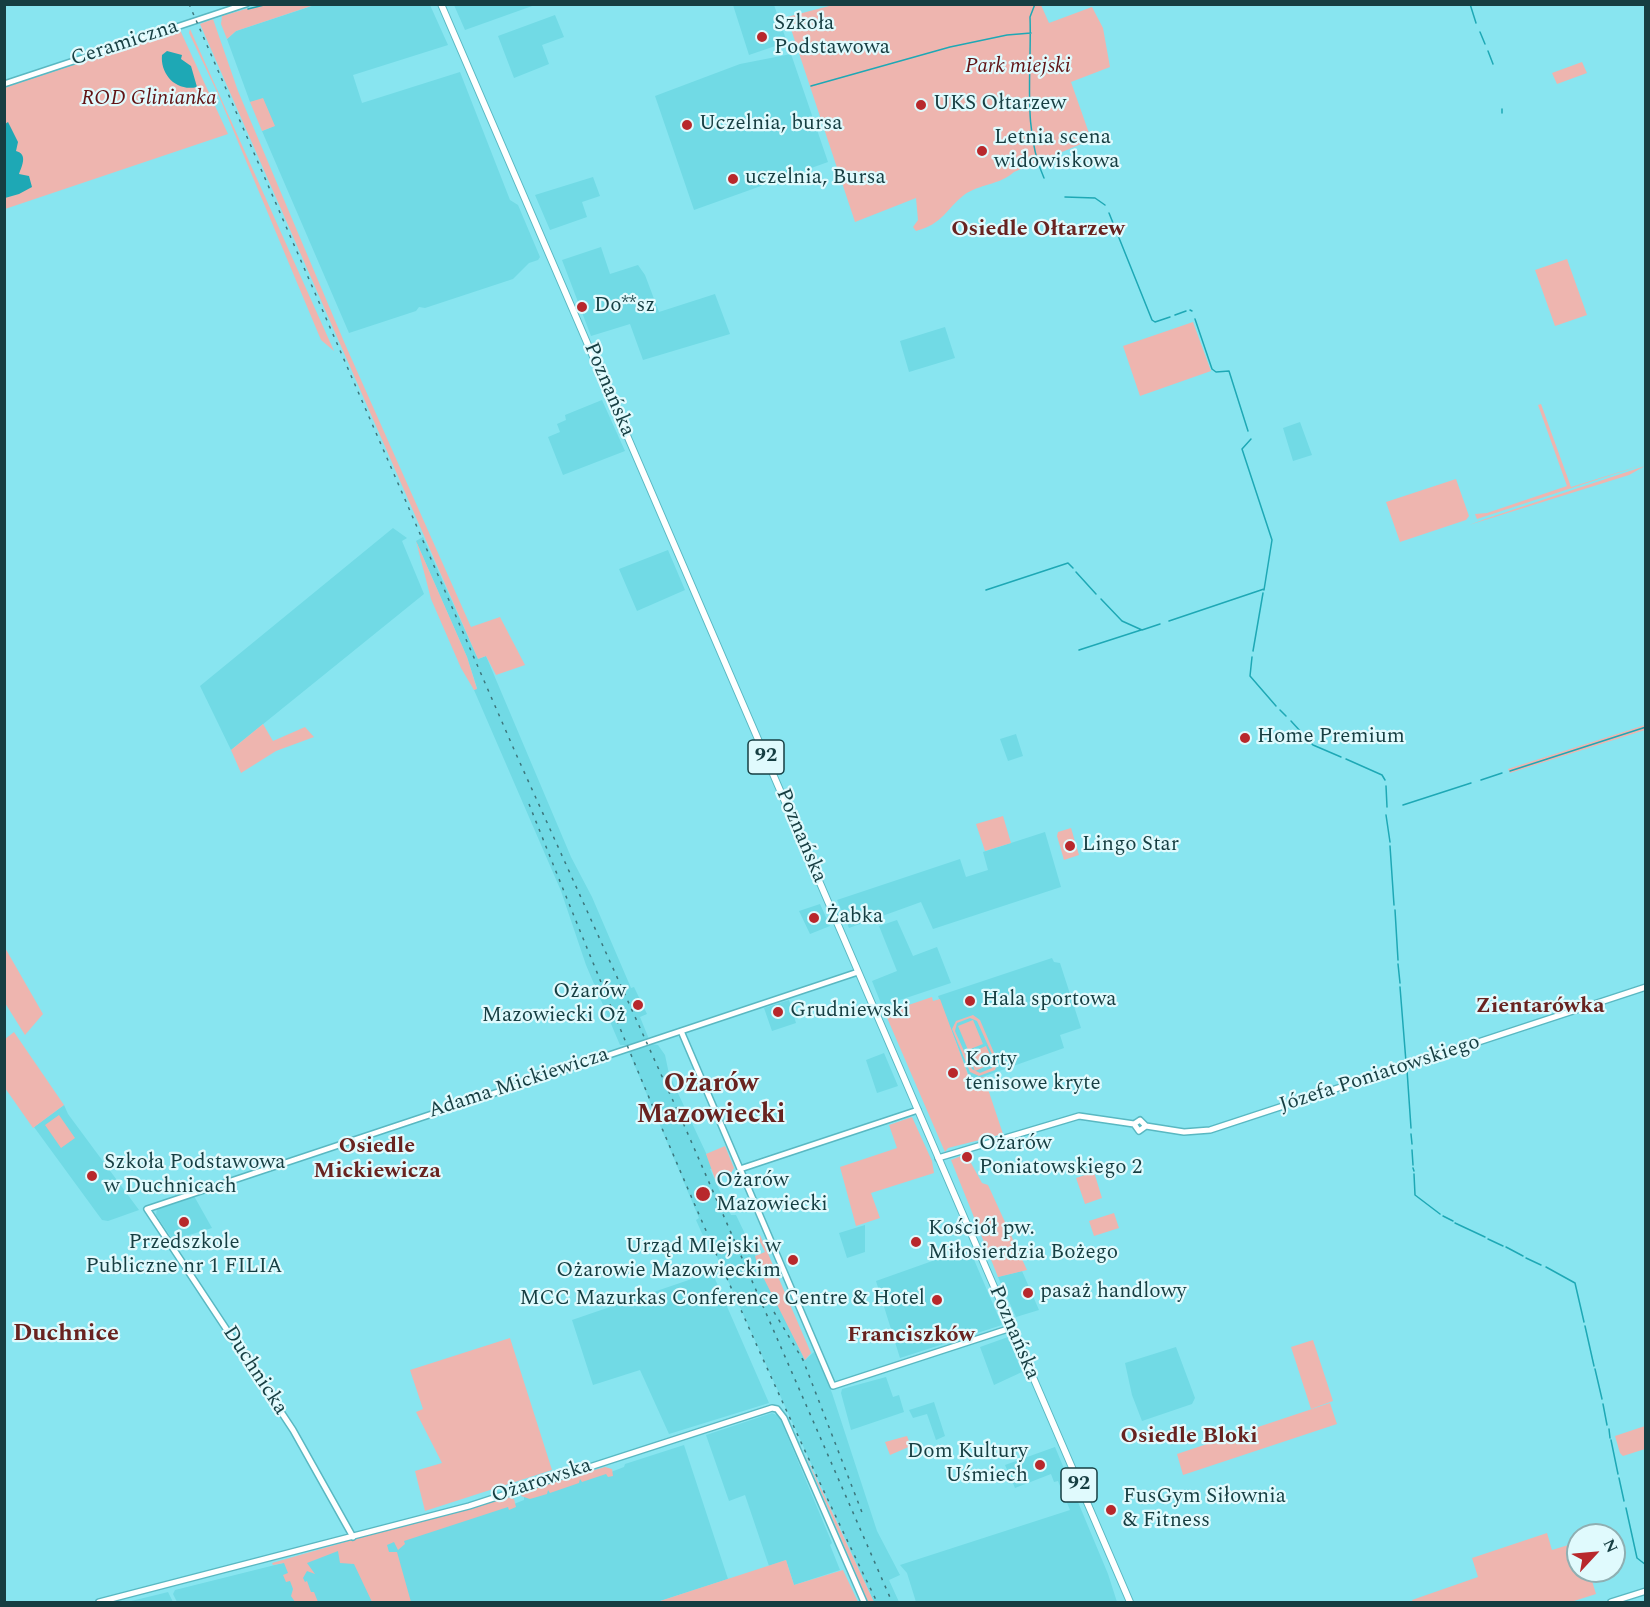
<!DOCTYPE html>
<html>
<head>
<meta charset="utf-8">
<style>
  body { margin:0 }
  #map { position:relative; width:1650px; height:1607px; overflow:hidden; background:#88e5f0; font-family:Spectral,serif }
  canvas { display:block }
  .frame { position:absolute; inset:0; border:6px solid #163e42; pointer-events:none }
  .north { position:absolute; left:1566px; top:1523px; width:60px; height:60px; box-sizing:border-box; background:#e0fafd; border:2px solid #8fafb2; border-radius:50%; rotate:64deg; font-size:16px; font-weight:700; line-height:24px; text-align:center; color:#163e42 }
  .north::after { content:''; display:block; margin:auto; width:21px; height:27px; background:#b8282c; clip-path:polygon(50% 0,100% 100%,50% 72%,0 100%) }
</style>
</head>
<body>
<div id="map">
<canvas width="1650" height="1607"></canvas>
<div class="frame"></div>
<div class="north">N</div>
</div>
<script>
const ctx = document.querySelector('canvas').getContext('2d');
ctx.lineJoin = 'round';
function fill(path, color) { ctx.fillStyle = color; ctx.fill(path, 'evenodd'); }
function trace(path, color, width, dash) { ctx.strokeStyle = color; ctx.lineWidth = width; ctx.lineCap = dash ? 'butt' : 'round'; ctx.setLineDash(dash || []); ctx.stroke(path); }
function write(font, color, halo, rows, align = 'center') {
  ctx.font = font + ' Spectral,serif'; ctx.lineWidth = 4.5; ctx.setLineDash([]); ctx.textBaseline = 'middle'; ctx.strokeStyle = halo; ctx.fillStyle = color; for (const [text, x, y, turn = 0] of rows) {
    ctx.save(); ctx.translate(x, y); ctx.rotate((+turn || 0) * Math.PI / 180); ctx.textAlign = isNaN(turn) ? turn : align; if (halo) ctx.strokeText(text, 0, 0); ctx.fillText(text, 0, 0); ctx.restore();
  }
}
fill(new Path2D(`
  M315,5h115l18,40 -95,30 9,28 98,-31 50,128 8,5 22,52 -2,3 -9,3 -16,16 -88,29 -6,-1 -3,4 -67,22 -87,-202 12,-5 -11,-27 -13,3 -23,-63 9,-8z
  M454,5h81l-70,25z
  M733,5h41l13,37 -38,13z
  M555,15l9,22 -22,8 7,19 -35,14 -16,-42z
  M791,54l37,108 -134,48 -39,-114 85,-32z
  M593,177l7,19 -18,6 5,15 -37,13 -15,-35z
  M601,247l9,27 28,-9 7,10 14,37 56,-18 15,40 -87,26 -13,-36 -39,12 -29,-76z
  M945,327l10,31 -46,14 -9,-31z
  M602,400l23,51 -62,24 -15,-38 12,-5 -3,-8 9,-4 -1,-5z
  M1300,422l12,33 -19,6 -10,-33z
  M393,528l14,10 -5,3 22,53 -193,156 -31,-64z
  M423,537l55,122 8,-3 85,201 21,40 39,91 3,-1 13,27 -7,3 11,27 7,1 7,10 4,19 44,94 -3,1 17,38 4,8h5l69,145 9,-8 18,41 45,138 23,44 -11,5 10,22h-25l-166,-365 -4,1 -8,-18 3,-2 -73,-173h-6l-34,-80 -25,-74 -87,-201 3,-2 -10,-31 -51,-116z
  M668,550l17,40 -48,21 -18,-42z
  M1016,734l7,22 -15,5 -8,-22z
  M1045,832l16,55 -128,42 -12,-27 -72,26 -12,-28 123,-41 6,18 22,-7 -5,-18z
  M820,904l10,22 -20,8 -11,-23z
  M897,920l16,36 24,-9 14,36 -69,23 -10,-25 25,-10 -18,-45z
  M1052,958l2,4 6,1 21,65 -21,7 4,13 -93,33 -33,-85z
  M789,1000l7,23 -24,8 -8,-23z
  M884,1053l14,33 -21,7 -11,-33z
  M64,1105l4,9 71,96 -31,11 -6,-1 -68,-93z
  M194,1196l18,32 -39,12 -17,-25 1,-7z
  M865,1225v27l-18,6 -8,-25z
  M969,1248l33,77 -102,33 -24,-77z
  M1022,1271l17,39 -23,7 -18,-40z
  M712,1272l57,131 -100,31 -29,-64 -47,15 -21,-65z
  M1008,1337l14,35 -28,13 -14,-38z
  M1176,1347l19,51 -3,6 -50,17 -10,-26 -7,-32z
  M886,1377l7,20 6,-2 5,17 -53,18 -10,-37 1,-4z
  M934,1402l11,34 -9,4 -9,-26 -14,4 -4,-8z
  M772,1413l7,3 53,127 -2,2 10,25 -46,15 -8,-25 -17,6 -24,-71 -16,6 -23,-66z
  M684,1445l44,134 -71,23h-351l-13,-41 221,-57 10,-4v-4l84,-27 3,3 13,-5 1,-3z
  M1055,1447l53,127 9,28h-201l-9,-29 -7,-8 170,-55 -12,-29 -4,1 -3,-8 -36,14 -10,-23z
  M287,1562l13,40h-123l-4,-8 2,-4z
  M168,1592l5,10h-46l29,-7z`), '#71dae5');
fill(new Path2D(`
  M263,4h51v1l-78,26 -9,8 -6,-15 1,-8z
  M1041,5l8,18 43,-16 11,21 7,39 -39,15 19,54 -4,6 -72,30c-14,13 -35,12 -50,23 -18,14 -21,29 -48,36l-3,-4 5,-7 -2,-22 -61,24 -68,-205 46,-12z
  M213,19l25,72 107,253 126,283 29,-10 25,48 -29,10 -10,-19 -8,3 -278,-635z
  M190,29l144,322 -13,-11 -103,-246 -29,-61z
  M180,30l48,104 -223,75 -1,-121z
  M1582,62l5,11 -30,11 -5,-11z
  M263,98l12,28 -13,5 -12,-29z
  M1567,259l20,56 -32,11 -20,-56z
  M1193,322l18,49 -71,25 -17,-50z
  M1541,404l30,83 74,-23 -168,55 -2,-5 12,-1 80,-27 -29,-81z
  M1645,466l-16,9 -160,50 19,-7z
  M1456,479l13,37 -3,4 -66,22 -14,-40z
  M416,541l51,116 10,32 -3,1 -13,-22 -30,-69z
  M263,724l10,17 32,-14 9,10 -38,14 -35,22 -10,-23z
  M1645,725v5l-135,43 -2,-4z
  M1003,816l8,27 -26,8 -9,-27z
  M1071,828l8,27 -15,5 -7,-24 1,-4z
  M4,946l39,68 -18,21 -20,-32z
  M932,997l1,4 7,-2 30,81 14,-3 19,57 -55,14 -3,4 -60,-139z
  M973,1015l7,5 18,42 -3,8 -16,6 -9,-4 -18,-43 4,-8zM970,1018l7,3 18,40 -3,7 -12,5 -8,-4 -17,-38 2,-8z
  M973,1020l10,24 -15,6 -10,-24z
  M14,1032l50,73 -31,23 -28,-40v-49z
  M986,1046l8,17 -19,8 -7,-17z
  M59,1115l16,23 -14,10 -16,-23z
  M912,1117l20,44 2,12 -63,20 9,25 -24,8 -16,-59 57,-19 -8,-23z
  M725,1146l9,22 -3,5 -16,6 -9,-25z
  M966,1154l16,29 6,2 39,85 -29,7 -47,-117z
  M1094,1172l8,26 -17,6 -9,-26z
  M1114,1213l5,15 -25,8 -5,-15z
  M760,1235l51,118 -6,7 -47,-93 -3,-11 10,-4 -8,-16z
  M510,1338l42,132 -127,41 -10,-40 27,-8 -26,-51 7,-3 -13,-39z
  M1313,1340l20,61 -22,8 -20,-62z
  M1330,1403l7,21 -154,51 -6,-21z
  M1645,1426v23l-22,7 -3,-3 -5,-17z
  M907,1436l4,10 -21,9 -5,-13z
  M804,1452l70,150h-6z
  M605,1467l7,2 1,7 -5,1 -2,-3 -24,8 -2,-3 -1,4 -29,10 -2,-3 -1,4 -17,5 -9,-3 5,-6z
  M505,1496l9,3 2,8 -7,3 -1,-3 -104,34 1,3 -7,6 -4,-8 -7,3 2,7h8l14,50h-39l-18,-38 -14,-1 -2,-12 -31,12 8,11 -8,-3 -4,7 2,4 2,-1 4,11h3l4,10h-23l-4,-6 2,-7 -3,-8 -4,1 -3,-7 5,-2 -4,-10 -11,2 -1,-2z
  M1547,1533l5,17 26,-8v29h11l7,23 -25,8h-158l-1,-2 66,-23 -6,-19z
  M786,1560l8,25 49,-15 15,32h-201z`), '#eeb5af');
fill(new Path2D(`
  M167,51l15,4 -1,4 10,7 6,21c-21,5 -37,-13 -35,-32z
  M8,122l10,20 -2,9c12,3 6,15 3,23l10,2 3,11 -13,7 -14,4v-74z`), '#1ea8b5');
trace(new Path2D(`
  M1035,4l-5,13c2,53 -8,113 14,161
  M1470,4l6,19
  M248,9l20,-5
  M1480,32l5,12
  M1488,51l5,13
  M811,86l139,-39 57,-12 24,-2
  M1502,109v4
  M1065,197l30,1 10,7
  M1109,213l43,107 3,2 15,-5
  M1190,310l2,1
  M1175,315l11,-4
  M1195,319l17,50 4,3 13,-1 19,60
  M1251,439l-9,10 30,91 -8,50
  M1076,572l20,22
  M986,590l82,-27 5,5
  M1101,599l21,22 20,9 18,-6
  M1169,621l95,-32
  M1079,650l62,-20
  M1253,651l10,-58
  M1252,657l-2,19 26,30
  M1280,710l6,6
  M1291,721l22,24 28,12
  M1346,759l36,16 3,5
  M1510,771l136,-44
  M1481,780l21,-7
  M1386,786l1,21
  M1403,805l68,-22
  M1386,815l4,27
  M1390,846l4,59
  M1395,910l3,50
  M1398,964l2,19
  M1400,987l6,75
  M1407,1070l4,58
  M1411,1134l1,10
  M1412,1150l1,15
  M1413,1168l1,3
  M1414,1174l1,21 25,19
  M1443,1216l10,5
  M1455,1223l30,14
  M1488,1239l15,7
  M1506,1247l17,9
  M1526,1258l15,7
  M1546,1267l29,16 9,39
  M1585,1326l9,40
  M1595,1369l7,30
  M1603,1404l4,21
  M1609,1429l1,9
  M1611,1440l7,34
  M1619,1478l5,23
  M1626,1508l11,50 9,7`), '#1ea8b5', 1.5);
const secondary = new Path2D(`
  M4,84l242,-80
  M681,1031l152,355 178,-58
  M1134,1124l5,7 7,-5
  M1134,1124l6,-4 6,6
  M1146,1126l38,6 26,-2 436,-143
  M938,1158l141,-42 55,8
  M740,1169l178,-59
  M353,1537l-60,-107 -146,-221 711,-237
  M99,1602l370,-96 303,-98 5,1 7,9 80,184
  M1611,1602l35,-11`);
const primary = new Path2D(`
  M441,4l689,1598`);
trace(secondary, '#59b8c2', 8);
trace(primary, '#59b8c2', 8);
trace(secondary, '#fff', 5);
trace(primary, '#fff', 6);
trace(new Path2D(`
  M189,4l327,750 168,371 208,477
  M529,804c107,269 221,538 348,798
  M774,1312l29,48 60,155`), '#3c767c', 1.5, [3, 6]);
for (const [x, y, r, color] of [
  [762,37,6,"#b8282c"],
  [921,105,6,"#b8282c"],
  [687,125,6,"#b8282c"],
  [982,151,6,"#b8282c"],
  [733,179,6,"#b8282c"],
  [582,307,6,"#b8282c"],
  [1245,738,6,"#b8282c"],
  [1070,846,6,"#b8282c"],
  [814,918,6,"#b8282c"],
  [970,1001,6,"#b8282c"],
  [638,1005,6,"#b8282c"],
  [778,1012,6,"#b8282c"],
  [953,1073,6,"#b8282c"],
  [967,1157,6,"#b8282c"],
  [92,1176,6,"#b8282c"],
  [703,1194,8,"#b8282c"],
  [184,1222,6,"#b8282c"],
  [916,1242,6,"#b8282c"],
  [793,1260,6,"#b8282c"],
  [1028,1293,6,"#b8282c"],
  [937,1300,6,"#b8282c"],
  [1040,1465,6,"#b8282c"],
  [1111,1510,6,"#b8282c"]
]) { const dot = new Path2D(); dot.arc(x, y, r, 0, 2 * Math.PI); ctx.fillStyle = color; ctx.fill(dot); trace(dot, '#e0fafd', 2); }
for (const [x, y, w] of [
  [766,757,36],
  [1079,1485,36]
]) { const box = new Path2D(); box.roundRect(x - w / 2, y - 17, w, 34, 4.5); ctx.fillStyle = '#e0fafd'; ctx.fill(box); trace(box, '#163e42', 1.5); }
write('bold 20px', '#163e42', null, [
  ["92",766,757],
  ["92",1079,1485]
]);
write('21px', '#163e42', '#e0fafd', [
  ["Szkoła",774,25],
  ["Podstawowa",774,49],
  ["UKS Ołtarzew",933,105],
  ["Uczelnia, bursa",699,125],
  ["Letnia scena",994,139],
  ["widowiskowa",994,163],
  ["uczelnia, Bursa",745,179],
  ["Do**sz",594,307],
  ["Home Premium",1257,738],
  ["Lingo Star",1082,846],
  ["Żabka",826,918],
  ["Ożarów",626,993,"right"],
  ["Mazowiecki Oż",626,1017,"right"],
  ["Hala sportowa",982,1001],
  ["Grudniewski",790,1012],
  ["Korty",965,1061],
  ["tenisowe kryte",965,1085],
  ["Ożarów",979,1145],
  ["Poniatowskiego 2",979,1169],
  ["Szkoła Podstawowa",104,1164],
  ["w Duchnicach",104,1188],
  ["Ożarów",716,1182],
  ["Mazowiecki",716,1206],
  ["Kościół pw.",928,1230],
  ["Miłosierdzia Bożego",928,1254],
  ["Przedszkole",184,1244,"center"],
  ["Publiczne nr 1 FILIA",184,1268,"center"],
  ["Urząd MIejski w",781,1248,"right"],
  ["Ożarowie Mazowieckim",781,1272,"right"],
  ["pasaż handlowy",1040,1293],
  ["MCC Mazurkas Conference Centre & Hotel",925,1300,"right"],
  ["Dom Kultury",1028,1453,"right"],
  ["Uśmiech",1028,1477,"right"],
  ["FusGym Siłownia",1123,1498],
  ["& Fitness",1123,1522]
], 'left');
write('21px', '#163e42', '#e0fafd', [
  ["Ceramiczna",125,44,-18],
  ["Poznańska",608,390,67],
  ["Poznańska",800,836,67],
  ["Józefa Poniatowskiego",1380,1075,-18],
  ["Adama Mickiewicza",519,1084,-18],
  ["Poznańska",1013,1333,67],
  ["Duchnicka",254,1371,57],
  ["Ożarowska",542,1482,-18]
]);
write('italic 21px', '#611314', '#e0fafd', [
  ["Park miejski",1018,68],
  ["ROD Glinianka",149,100]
]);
write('bold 22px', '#682320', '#e0fafd', [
  ["Osiedle Ołtarzew",1038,231],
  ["Zientarówka",1540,1008],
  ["Osiedle",377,1148],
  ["Mickiewicza",377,1173],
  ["Franciszków",911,1337],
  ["Osiedle Bloki",1189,1438]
]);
write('bold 24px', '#682320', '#e0fafd', [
  ["Duchnice",66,1335]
]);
write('bold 27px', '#682320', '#e0fafd', [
  ["Ożarów",711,1086],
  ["Mazowiecki",711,1117]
]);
</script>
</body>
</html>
